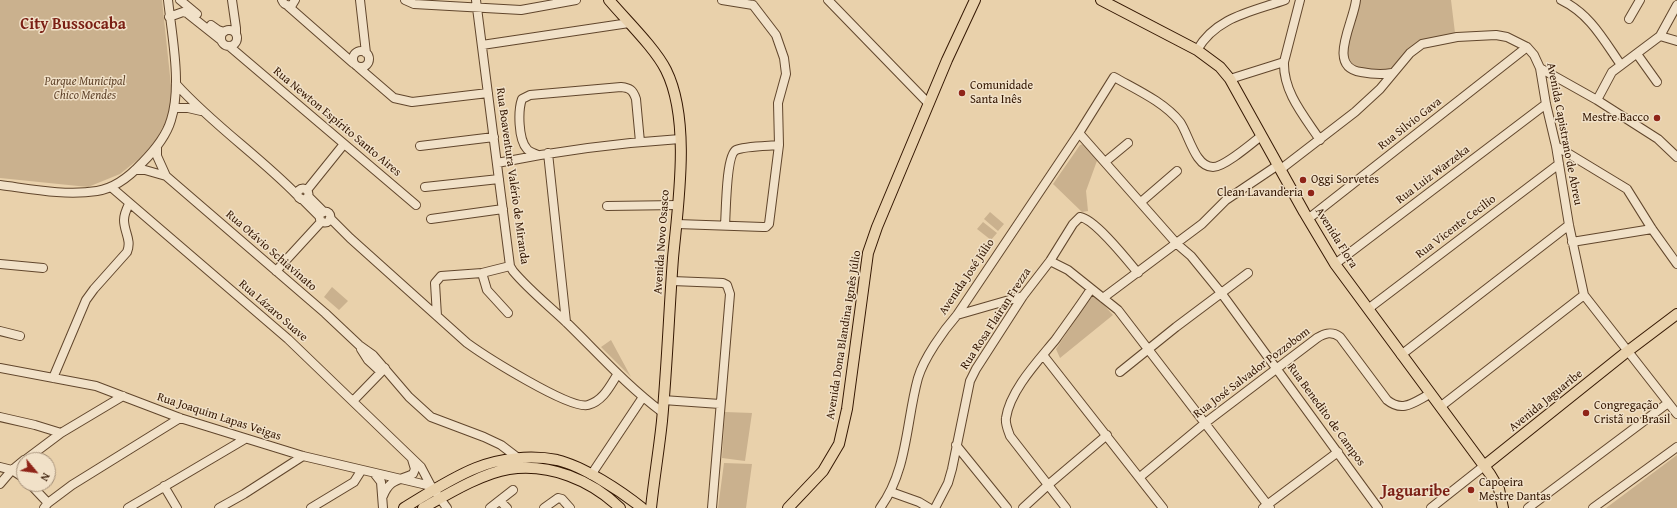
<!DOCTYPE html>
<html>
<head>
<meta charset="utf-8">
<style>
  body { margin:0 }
  #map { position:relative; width:1677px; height:508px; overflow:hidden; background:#e9d1ab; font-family:"Gentium Book Plus",serif }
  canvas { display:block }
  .north { position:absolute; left:16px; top:452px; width:40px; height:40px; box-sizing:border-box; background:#f1e1c8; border:1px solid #a59079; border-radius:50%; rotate:119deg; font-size:11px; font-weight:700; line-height:16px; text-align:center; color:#341702 }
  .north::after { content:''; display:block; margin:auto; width:14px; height:18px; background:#8f2418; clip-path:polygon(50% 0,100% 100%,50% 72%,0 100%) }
</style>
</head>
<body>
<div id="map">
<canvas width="1677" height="508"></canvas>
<div class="north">N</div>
</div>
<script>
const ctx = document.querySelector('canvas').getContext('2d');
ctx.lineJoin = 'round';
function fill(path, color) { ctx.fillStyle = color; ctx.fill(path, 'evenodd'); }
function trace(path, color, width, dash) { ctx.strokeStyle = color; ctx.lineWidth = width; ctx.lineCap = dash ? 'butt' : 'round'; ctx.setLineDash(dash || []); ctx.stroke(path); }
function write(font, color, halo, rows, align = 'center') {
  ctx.font = font + ' "Gentium Book Plus",serif'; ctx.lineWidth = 3; ctx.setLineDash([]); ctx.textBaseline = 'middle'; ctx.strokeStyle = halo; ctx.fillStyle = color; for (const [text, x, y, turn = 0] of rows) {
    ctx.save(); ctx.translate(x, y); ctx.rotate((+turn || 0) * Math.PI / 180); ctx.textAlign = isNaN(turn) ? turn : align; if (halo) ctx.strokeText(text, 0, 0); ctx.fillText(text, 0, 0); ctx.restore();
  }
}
fill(new Path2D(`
  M0,0h162l10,95 -4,22 -12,23 -16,18 -20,16 -32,13 -88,-9z
  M1358,0h93l4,33 -31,8 -31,28 -36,2 -8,-5 -4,-16z
  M1083,144l15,14 -12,33 2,20 -6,1 -29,-28 27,-39z
  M990,212l14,12 -6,7 -14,-12z
  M983,222l14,11 -6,7 -14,-11z
  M332,287l16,14 -9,9 -15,-13z
  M1093,293l20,22 -53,43 -4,-9z
  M611,340l20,37 -30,-30z
  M725,412l27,1 -7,48 -23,-3z
  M1677,455v53h-71z
  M724,463l28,1 -6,44h-28z`), '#cab18e');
const minor = new Path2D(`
  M180,0l17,14
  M232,0l4,28v6
  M282,0c2,5 5,6 10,5l3,-5
  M360,0l6,53
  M405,0l9,4 107,6 55,-10
  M476,0l34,266 3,5c16,19 35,34 53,51 32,31 60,63 96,90
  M722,0l31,5
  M828,0l101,104
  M1300,0l-16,62c-1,30 20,54 36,78
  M1356,0c-2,22 -30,67 5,72 10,2 20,3 31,1
  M1561,0c29,14 42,39 60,65
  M288,6l65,57
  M169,17l14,-5 4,1 34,27
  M1629,19l11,-19
  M211,25l7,5 6,2
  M221 38a8 8 0 1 1 16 0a8 8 0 1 1-16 0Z
  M1660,36l17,5
  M482,45l147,-22
  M229,46l187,159
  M1197,50c19,-33 54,-38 88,-50
  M353 59a8 8 0 1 1 16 0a8 8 0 1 1-16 0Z
  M1637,54l20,28
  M358,67l36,31 18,4 76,-9
  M1540,68l57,32 61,39 19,18
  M1230,79l54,-17
  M176,84c37,41 83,72 121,111
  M1597,100l15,-28 48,-36 17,-31
  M174,108h14l13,3
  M1079,133l98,111 14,12 31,38 156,214
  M420,146l74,-9
  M1556,146l71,43 25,40 25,35
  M157,147v9l9,20 159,137 34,32 14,10 36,42 22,20 53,20 17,8 17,13
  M548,153l18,169
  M538,155c-4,-2 -9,-3 -11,-6 -9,-10 -9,-39 -5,-50l8,-4 91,-8c9,1 12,3 15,12l4,43
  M1105,162l23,-19
  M497,163c60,-12 121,-20 183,-24
  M1281,169l74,-57 25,-23 30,-36 12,-9 35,-7 39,-2 11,2 20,10 7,8 6,13 6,36 10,42 13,79 15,70 93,119
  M135,170h10l21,6
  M0,185c31,4 65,11 97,6 18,-3 33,-15 45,-28 12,-12 24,-26 29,-43 11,-34 1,-84 -3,-120
  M111,187l177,152 133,128 10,19 16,22
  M425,187l74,-8
  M297.5 194a5.5 5.5 0 1 1 11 0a5.5 5.5 0 1 1-11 0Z
  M307,190l37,-46
  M308,196l16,16
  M302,199l17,17
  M1141,202l36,-31
  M607,206l71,-1
  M319.5 217a5.5 5.5 0 1 1 11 0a5.5 5.5 0 1 1-11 0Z
  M330,218l20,20 117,105c18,13 103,67 121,62 15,-4 22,-19 29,-30
  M431,219l72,-10
  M1308,219l219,-172
  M677,224l86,3h3l3,-3 10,-79 -1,-42 8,-29 -2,-16 -8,-23 -23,-30
  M725,225c1,-12 1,-70 11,-75 8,-4 32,-4 43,-5
  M1572,242l80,-13
  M1050,261l18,9 50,40 152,198
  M0,264l43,4
  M1335,264l211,-160
  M276,271l45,-49
  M482,273l5,17 21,23
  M672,281l51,2 4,2 3,9 -18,214
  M1103,298l99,-74 24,-24 52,-35
  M1368,309l191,-145
  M957,315l66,-19
  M437,316l-2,-33 6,-7 41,-3 28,-7
  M0,331l20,5
  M361,349l7,11 13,12
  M1043,355l120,153
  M1401,355l168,-130
  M0,368l96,18 84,32 123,38 128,30
  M1120,372l56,-45 72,-54
  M53,378l33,-78 8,-11 33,-37c5,-12 -3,-20 -3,-32 0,-6 3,-12 5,-16
  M663,400l57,4
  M353,401l32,-33
  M1440,407l144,-112
  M0,417l35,8 26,8
  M956,445l51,63
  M25,460l36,-27 62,-37
  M0,467l12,3 12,8
  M374,473l7,9 2,26
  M591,475l52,-78
  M1140,477l65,-54 112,-85c8,-5 15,-7 23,-1l47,63c16,13 27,2 43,-6
  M0,484l12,-14 12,-10
  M30,484l18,19
  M164,486l13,22
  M891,492l28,10 10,6
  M383,496c7,-17 15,-15 30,-22l2,-5 -3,-10
  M500,501l7,7
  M44,508l4,-5 24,-18 108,-67
  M128,508l117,-69
  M219,508l25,-14 59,-38
  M311,508l43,-26 7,-11
  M490,508l23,-18
  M544,508l14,-10 4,1 8,9
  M880,508c28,-38 26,-87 38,-130 6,-20 25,-47 39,-63l122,-182 35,-56c23,13 50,25 66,45 9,13 15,45 33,45 11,0 38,-23 48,-31
  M935,508l13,-25 4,-14 18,-88 6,-12 47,-73 27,-35 23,-37 7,-7c15,2 48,44 58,56
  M1023,508l25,-23 59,-50
  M1066,508l-56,-72c-2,-6 -5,-12 -4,-18 4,-28 33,-58 50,-79 12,-17 24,-33 35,-50
  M1263,508l75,-56
  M1431,508l53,-42
  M1528,508l140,-105
  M1593,508l84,-61`);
const major = new Path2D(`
  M609,0c16,19 46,48 57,70 25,50 12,134 7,188 -4,54 -6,109 -11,163 -3,29 -8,58 -11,87
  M1101,0l96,50 23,17 10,12 74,133 31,52 155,210 9,15 4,19
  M1484,466l140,-112 53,-40
  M404,508c23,-14 47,-30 72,-40 24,-10 55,-13 81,-8 26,6 64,31 85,48
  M423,508c23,-13 59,-35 86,-39 41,-6 82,11 111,39
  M788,508l35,-37 16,-27 8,-35 21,-156 9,-26 70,-167 28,-60`);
trace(minor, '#61462c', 10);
trace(major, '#341702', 12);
trace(minor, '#f1e1c8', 8);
trace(major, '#e9d1ab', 10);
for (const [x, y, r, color] of [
  [962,93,4,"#8f2418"],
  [1657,118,4,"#8f2418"],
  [1303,180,4,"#8f2418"],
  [1311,193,4,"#8f2418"],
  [1586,413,4,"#8f2418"],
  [1471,490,4,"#8f2418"]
]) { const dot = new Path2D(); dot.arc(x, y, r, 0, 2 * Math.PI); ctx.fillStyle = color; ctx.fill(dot); trace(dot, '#f1e1c8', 1.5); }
write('italic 12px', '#61452c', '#f1e1c8', [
  ["Parque Municipal",85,82],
  ["Chico Mendes",85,96]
]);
write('12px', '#341702', '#f1e1c8', [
  ["Comunidade",970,86],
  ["Santa Inês",970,100],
  ["Mestre Bacco",1649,118,"right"],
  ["Oggi Sorvetes",1311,180],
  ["Clean Lavanderia",1303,193,"right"],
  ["Congregação",1594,406],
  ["Cristã no Brasil",1594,420],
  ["Capoeira",1479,483],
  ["Mestre Dantas",1479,497]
], 'left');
write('12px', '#341702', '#f1e1c8', [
  ["Rua Newton Espírito Santo Aires",337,122,40],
  ["Rua Silvio Gava",1410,124,-38],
  ["Avenida Capistrano de Abreu",1564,134,79],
  ["Rua Luiz Warzeka",1433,175,-37],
  ["Rua Boaventura Valério de Miranda",512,176,82],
  ["Rua Vicente Cecilio",1456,227,-37],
  ["Avenida Flora",1336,238,58],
  ["Avenida Novo Osasco",662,242,-86],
  ["Rua Otávio Schiavinato",271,251,41],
  ["Avenida José Júlio",967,277,-56],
  ["Rua Lázaro Suave",273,311,41],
  ["Rua Rosa Flairan Frezza",996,319,-57],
  ["Avenida Dona Blandina Ignês Júlio",844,335,-81],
  ["Rua José Salvador Pozzobom",1252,373,-37],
  ["Avenida Jaguaribe",1546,401,-39],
  ["Rua Benedito de Campos",1326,415,54],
  ["Rua Joaquim Lapas Veigas",219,417,18]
]);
write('bold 16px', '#7a1f14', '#f1e1c8', [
  ["City Bussocaba",73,25],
  ["Jaguaribe",1416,492]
]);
</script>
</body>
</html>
